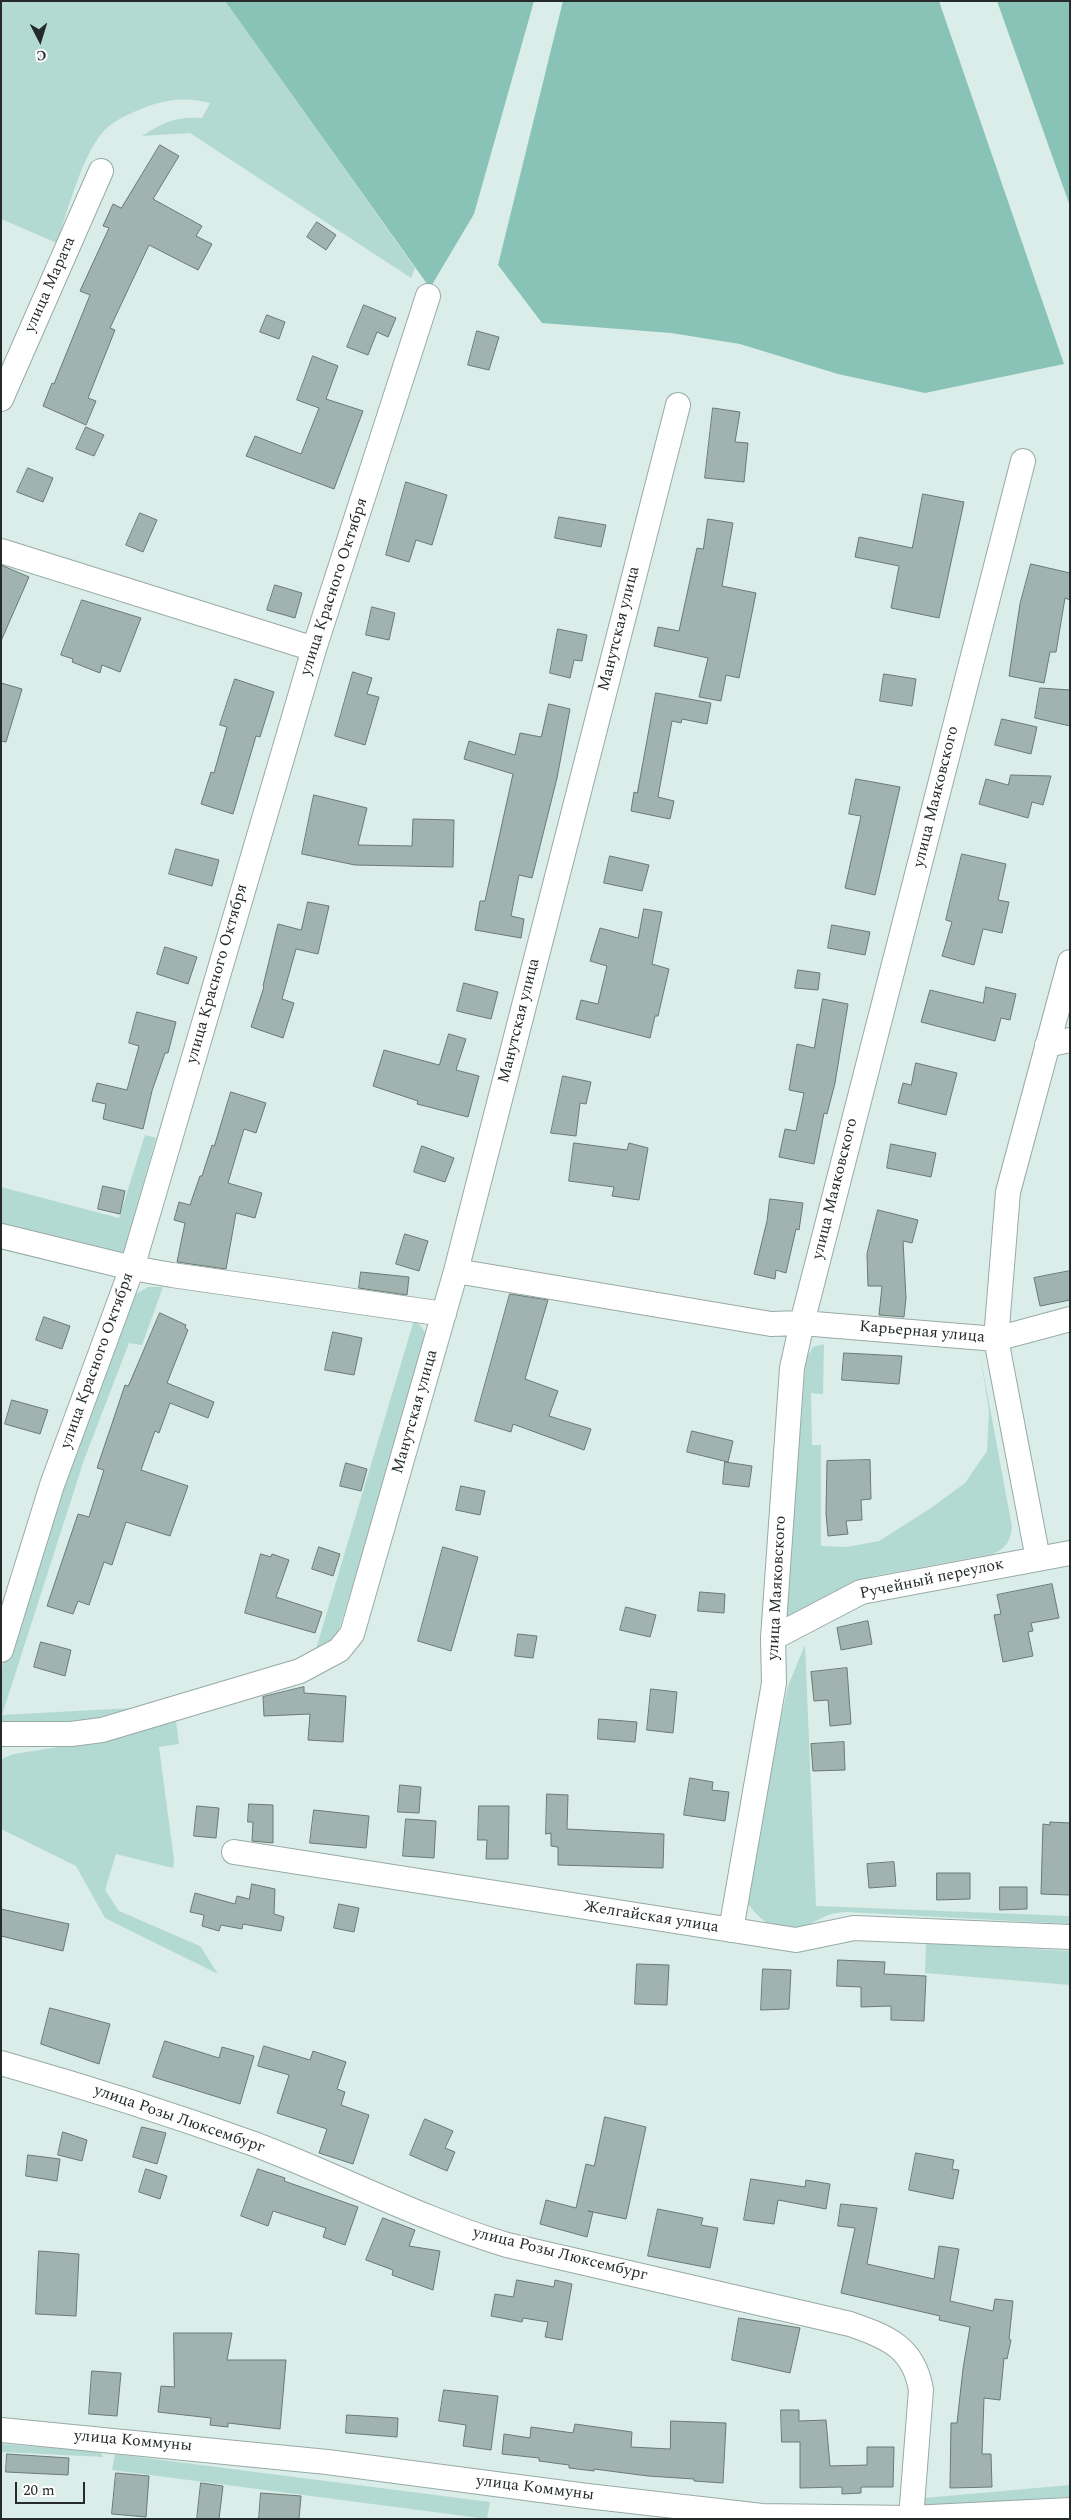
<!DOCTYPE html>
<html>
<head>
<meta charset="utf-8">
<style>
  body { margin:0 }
  #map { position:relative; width:1071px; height:2520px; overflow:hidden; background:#daede8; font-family:Spectral,serif }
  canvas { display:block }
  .frame { position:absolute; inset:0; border:2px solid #242b2a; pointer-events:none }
  .north { position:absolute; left:15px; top:15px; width:50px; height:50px; -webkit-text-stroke:4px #fff; paint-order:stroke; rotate:175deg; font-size:14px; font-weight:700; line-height:20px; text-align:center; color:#242b2a }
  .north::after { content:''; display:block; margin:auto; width:18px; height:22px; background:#242b2a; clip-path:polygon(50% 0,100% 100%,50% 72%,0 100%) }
  .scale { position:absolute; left:15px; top:2482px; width:70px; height:22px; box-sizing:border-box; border:2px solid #242b2a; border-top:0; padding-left:6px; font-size:15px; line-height:18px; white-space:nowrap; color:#242b2a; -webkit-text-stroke:4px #fff; paint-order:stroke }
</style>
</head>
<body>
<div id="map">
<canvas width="1071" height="2520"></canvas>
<div class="frame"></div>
<div class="north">С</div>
<div class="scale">20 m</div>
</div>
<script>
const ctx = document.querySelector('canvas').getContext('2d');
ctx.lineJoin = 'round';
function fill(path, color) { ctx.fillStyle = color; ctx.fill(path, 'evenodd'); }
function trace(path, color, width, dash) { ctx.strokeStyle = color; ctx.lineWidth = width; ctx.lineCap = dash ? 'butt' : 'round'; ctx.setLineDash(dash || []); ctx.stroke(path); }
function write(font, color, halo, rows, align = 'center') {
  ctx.font = font + ' Spectral,serif'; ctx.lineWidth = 4.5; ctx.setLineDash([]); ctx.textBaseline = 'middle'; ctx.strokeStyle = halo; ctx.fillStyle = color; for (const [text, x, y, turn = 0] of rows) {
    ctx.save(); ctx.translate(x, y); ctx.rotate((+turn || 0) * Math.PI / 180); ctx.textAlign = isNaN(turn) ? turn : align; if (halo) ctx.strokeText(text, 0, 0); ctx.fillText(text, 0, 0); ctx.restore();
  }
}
fill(new Path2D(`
  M1,1h224l190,267 -4,10 -221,-145 -48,3c22,-14 34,-20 60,-18l8,-15c-23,-6 -43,-4 -64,4 -13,5 -27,11 -38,20 -24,20 -41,86 -51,116l-56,-24z
  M145,1135l11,3 -32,113 -9,4 -114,-25v-43l118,31z
  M148,1287h15l-21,58 -13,-2 -45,117 -82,255 130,-7 -49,14 -82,1v-53l31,-101 95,-270z
  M414,1320c11,8 13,15 12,29l-90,290 -22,17z
  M824,1344l-1,50 -12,-1 1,52h9v101l26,1 32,-6 52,-33 34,-25 22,-32 2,-40 -9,-57 32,173c-2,15 -5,20 -19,27l-119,22 -86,41 -3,-2 20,-245 2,-13 6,-10z
  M805,1645l11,261 254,10v8l-223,-12c-22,1 -22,6 -40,13 -26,11 -46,-2 -60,-23l18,-109 23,-107z
  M176,1721l3,23 -20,3 15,113 -1,8 -57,-14 -11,36 14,21 81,35 18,28 -113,-56 -29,-52 -75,-37v-70l13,-5 96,-15z
  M926,1943l144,8v34l-145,-12z
  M1,2444l94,7 6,2 2,4 -102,-5z
  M115,2454l375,48 -3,17 -375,-49z
  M1070,2485v12l-145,10 -1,-9z`), '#b3dad2');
fill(new Path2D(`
  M225,1h309l-60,213 -44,74z
  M563,1h376l125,363 -139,29 -87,-19 -98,-30 -69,-11 -129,-10 -44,-58z
  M997,1h73v205z`), '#89c3b7');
const building = new Path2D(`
  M160,145l19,11 -26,43 49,27 -6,10 16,8 -14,26 -49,-25 -39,83 5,2 -27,68 8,3 -10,24 -43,-19 9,-23 2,1 36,-89 -10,-4 29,-63 -6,-2 10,-22 8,4z
  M317,222l19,13 -10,15 -19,-13z
  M364,305l32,13 -8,19 -11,-5 -9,23 -21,-8z
  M267,315l18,7 -6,17 -19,-7z
  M477,331l22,6 -10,33 -21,-5z
  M313,356l25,10 -12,33 37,12 -29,78 -88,-33 9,-20 46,18 18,-46 -22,-8z
  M713,408l27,4 -5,30 13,1 -4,39 -39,-4z
  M86,427l18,8 -10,21 -18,-7z
  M28,468l25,10 -10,24 -26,-10z
  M406,482l41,13 -15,50 -16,-5 -7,22 -23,-7z
  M923,494l41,8 -25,116 -48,-10 8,-42 -44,-9 4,-20 53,11z
  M140,513l17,7 -14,32 -17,-7z
  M559,517l47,8 -5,22 -46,-9z
  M708,519l25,4 -11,63 34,7 -17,85 -13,-3 -5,26 -22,-4 9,-39 -54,-12 4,-19 21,4 18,-83 6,1z
  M1031,564l39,9v27l-5,-2 -9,54h-6l-6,31 -35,-7 11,-72z
  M1,565l28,12 -28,64z
  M275,585l27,8 -7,25 -28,-8z
  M82,600l59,18 -21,54 -18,-7 -2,8 -28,-11 1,-3 -12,-4z
  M372,607l23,6 -6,27 -23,-5z
  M558,629l29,6 -5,26 -8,-1 -4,18 -20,-5z
  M353,672l19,6 -5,16 12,3 -14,48 -30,-9z
  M884,674l32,5 -4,27 -32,-5z
  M235,679l39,13 -14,45 -4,-1 -23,78 -32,-10 10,-32 3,1 13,-46 -7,-2z
  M1,683l21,6 -16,53 -5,-1z
  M1040,688l30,2v36l-35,-8z
  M656,693l55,10 -4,21 -25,-5 -1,4 -9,-2 -14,76 16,4 -4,18 -39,-8 3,-19 3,1z
  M549,704l21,5 -13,69 -25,100 -13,-3 -8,41 13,3 -3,19 -46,-8 5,-29h5l28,-127 -49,-15 5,-18 46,14 5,-22 21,4z
  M1002,719l35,8 -6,27 -36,-9z
  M1011,775l40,1 -8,29 -11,-3 -4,16 -49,-14 7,-25 22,6z
  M856,779l44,8 -25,108 -30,-7 16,-72 -12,-2z
  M314,795l53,13 -9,37 54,1 1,-27 41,1 -1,47 -98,-2 -53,-11z
  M176,849l43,11 -7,26 -43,-12z
  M962,854l44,10 -8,36 11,2 -7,31 -19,-4 -9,36 -32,-9 10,-34 -6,-2z
  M610,856l39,9 -7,26 -38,-8z
  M308,902l21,4 -11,48 -22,-5 -14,50 12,4 -11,35 -32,-11 13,-40 -1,-1 15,-62 23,6z
  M644,909l18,3 -10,52 17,5 -11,47h-3l-5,22 -74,-19 5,-19 17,4 9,-38 -17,-5 10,-33 38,10z
  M832,925l38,7 -5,23 -37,-7z
  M165,947l32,10 -9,27 -31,-10z
  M798,970l22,3 -2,17 -23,-2z
  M464,983l34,9 -7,27 -34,-8z
  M986,987l30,7 -6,26 -9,-2 -6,23 -74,-19 9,-32 53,13z
  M823,999l25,5 -13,79 -8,31 -3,-1 -10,51 -35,-7 6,-28 11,2 8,-38 -15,-3 8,-46 17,4z
  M137,1012l39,10 -8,31h-3l-13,38 -9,38 -40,-10 3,-15 -14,-3 5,-18 30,7 12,-44 -10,-3z
  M449,1034l17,5 -10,31 23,6 -11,41 -51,-13 1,-3 -45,-15 11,-36 55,15z
  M916,1063l41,10 -11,42 -48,-12 5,-20 8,2z
  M563,1076l28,6 -5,22 -6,-1 -4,33 -25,-3z
  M231,1092l35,11 -10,30 -12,-4 -16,54 34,10 -7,25 -19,-5 -10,56 -49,-7 8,-39 -11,-3 5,-18 11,3 10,-29h2l10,-31 2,1z
  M574,1143l53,7 2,-7 19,5 -9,52 -27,-4 2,-9 -45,-6z
  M891,1144l45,9 -5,24 -44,-9z
  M422,1146l32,12 -9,24 -31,-10z
  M103,1186l22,5 -5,23 -22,-5z
  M770,1199l33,4 -4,27 -3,-1 -10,44 -10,-3 -1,9 -21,-5 13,-53z
  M878,1210l40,10 -6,23 -9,-2 3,57 -2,19 -25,-2 3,-29h-14l-1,-32z
  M405,1234l23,7 -9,30 -23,-7z
  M1070,1271v29l-30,6 -6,-28z
  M361,1272l48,5 -2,18 -48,-7z
  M510,1294l38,6 -23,79 33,12 -9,25 42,13 -7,21 -71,-26 -2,8 -36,-11z
  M160,1313l26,12 -1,3 3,2 -21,53 47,19 -6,16 -38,-15 -11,30 -4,-2 -14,39 47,16 -18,50 -44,-14 -14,43 -8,-3 -15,43 -11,-4 -5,13 -26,-8 31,-92 11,3 15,-47 -7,-2 28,-83 3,1z
  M44,1317l26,9 -8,23 -26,-9z
  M333,1332l29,6 -8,37 -29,-5z
  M844,1353l58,3 -3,28 -57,-4z
  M12,1400l36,10 -8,24 -35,-10z
  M692,1431l41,10 -5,21 -41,-10z
  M870,1460l1,39 -10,1 1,20 -16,1 2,13 -20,2 -2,-23 1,-52z
  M725,1462l27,4 -3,21 -26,-3z
  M346,1463l21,6 -6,22 -21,-5z
  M461,1486l24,5 -5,24 -24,-5z
  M319,1547l21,7 -7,22 -21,-7z
  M443,1547l35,10 -27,94 -33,-10z
  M261,1554l10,3 1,-3 17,6 -13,37 46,15 -7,21 -70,-20z
  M1052,1584l7,34 -28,5 2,8 -5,1 5,24 -30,6 -9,-47 7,-1 -4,-19z
  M700,1592l25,2 -1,19 -26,-2z
  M626,1607l30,8 -6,22 -30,-7z
  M868,1621l4,23 -31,6 -4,-22z
  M518,1634l19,2 -4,22 -18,-2z
  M41,1642l30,8 -6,26 -31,-9z
  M847,1668l4,56 -21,2 -2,-26 -14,1 -3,-29z
  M304,1687v6l42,3 -3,46 -35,-2 2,-26 -46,2 -1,-19z
  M651,1689l26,3 -4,41 -26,-3z
  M599,1719l38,3 -2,20 -37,-3z
  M844,1742l1,28 -32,1 -2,-27z
  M690,1778l23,4 -1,8 17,2 -4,29 -41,-6z
  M400,1785l21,2 -2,26 -21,-1z
  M547,1794l21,1 -1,34 97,5 -1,34 -105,-3v-18l-7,-1v-13l-5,1z
  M249,1804l24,1v38l-21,-2 1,-19h-5z
  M197,1806l22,2 -3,30 -22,-2z
  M479,1806h30l-1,53h-22l1,-19h-9z
  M314,1810l55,6 -3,32 -56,-5z
  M406,1819l30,2 -2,37 -31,-2z
  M1050,1822l20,1v72l-29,-1 2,-70 7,1z
  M894,1862l2,24 -27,2 -2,-24z
  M937,1873h33v26l-33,1z
  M252,1884l23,5 -1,25 10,3 -3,14 -38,-7 -1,5 -21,-4 -2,6 -17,-5 2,-11 -14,-3 5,-19 40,11 2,-8 12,3z
  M1000,1887h27v22l-27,1z
  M339,1904l20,4 -5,24 -20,-4z
  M1,1909l68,15 -6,27 -62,-15z
  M838,1960l47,2 -1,12 42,2 -2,45 -33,-1v-14l-30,1v-20l-24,-1z
  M637,1964l32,1 -2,40 -32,-1z
  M763,1969l28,1 -2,39 -28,1z
  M50,2008l60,16 -11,40 -58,-20z
  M165,2041l54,17 3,-11 32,9 -14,48 -87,-27z
  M264,2046l46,14 3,-9 33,11 -9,27 8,3 -4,13 28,10 -16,49 -34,-11 8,-24 -50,-16 12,-38 -31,-9z
  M605,2117l41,10 -20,92 -38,-8 5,1 -6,25 -47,-13 6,-24 30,8 10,-44 8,2z
  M425,2119l28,12 -8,17 10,4 -8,19 -37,-16z
  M142,2127l24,6 -9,31 -24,-7z
  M63,2132l24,8 -5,21 -24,-6z
  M916,2153l38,7 -2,9 7,1 -6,29 -44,-9z
  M28,2155l32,4 -3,22 -31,-5z
  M146,2169l21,7 -7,23 -21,-7z
  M258,2169l27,9 -1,3 74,26 -13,38 -22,-8 3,-9 -53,-17 -5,15 -27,-10z
  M751,2179l54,8 1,-7 24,4 -4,25 -48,-9 -4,24 -30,-4z
  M841,2204l36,4 -10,56 67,15 5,-33 20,3 -9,52 43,10 2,-12 18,2 -4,38 2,1 -4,19 -3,-1 -4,42 -16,-2 -2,56h9l1,33 -42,1 1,-65h6l6,-54 7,-42 -31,-7 1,-4 -99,-23 14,-65 -17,-2z
  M658,2209l45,9 -2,7 17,3 -8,40 -62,-12z
  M383,2218l32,12 -6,16 31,5 -7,39 -41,-15 1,-5 -27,-10z
  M39,2251l40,3 -3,62 -40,-2z
  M517,2280l37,7 1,-7 17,4 -10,56 -17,-3 3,-15 -25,-4 -1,4 -31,-6 4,-22 18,3z
  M739,2318l61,10 -10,45 -58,-13z
  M174,2333h58l-5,27h59l-6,69 -52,-6v4l-18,-2 1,-7 -53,-6 3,-26 13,1z
  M92,2371l29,2 -4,43 -28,-2z
  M444,2390l54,6 -7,54 -28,-4 3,-21 -27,-4z
  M781,2410h18v11l27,-1 4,46 37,-1v-18h27l-1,40h-32v6l-19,1v-7l-42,1v-46h-18z
  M347,2415l51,3 -1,19 -51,-4z
  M671,2421l55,2 -3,60 -29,-2v-2l-46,-3 -54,-7v2l-25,-3v-3l-30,-4v-3l-37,-4 2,-20 26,4 1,-11 42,6 2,-9 57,8 -1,15 39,2z
  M7,2454l62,4 -1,17 -62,-3z
  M116,2473l33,3 -3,41 -34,-3z
  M201,2483l22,3 -4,33h-22z
  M261,2493l40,3 -2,23h-40z`);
fill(building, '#a1b3af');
trace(building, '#697a76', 1);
const street = new Path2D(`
  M1,399l100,-228
  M1,551l313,98
  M1047,1045l23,-5
  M1,1236l131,32 40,7 272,39
  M456,1271l315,53 31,-1 194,16 74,-20
  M1038,1559l-42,-220 12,-147 62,-230
  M773,1638l88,-46 209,-39
  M1,1650l51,-165 80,-217 182,-619 114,-353
  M1,1734h70l31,-4 198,-59 39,-21 13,-16 104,-363 222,-866
  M234,1852l562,88 58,-12 216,9
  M731,1930l43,-247 -1,-45 19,-270 10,-45 221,-862
  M1,2063c85,24 170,51 253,81 85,32 166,75 253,101l343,79c37,13 64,23 71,66l-10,128
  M1,2430l326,32 260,34 175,20 149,2 159,-8`);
trace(street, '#98aaa6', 26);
trace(street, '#fff', 24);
write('16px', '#242b2a', '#fff', [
  ["улица Марата",51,285,-66],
  ["улица Красного Октября",335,587,-72],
  ["Манутская улица",620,629,-76],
  ["улица Маяковского",937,797,-76],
  ["улица Красного Октября",218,974,-74],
  ["Манутская улица",520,1021,-76],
  ["улица Маяковского",836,1189,-76],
  ["Карьерная улица",922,1333,5],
  ["улица Красного Октября",98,1361,-70],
  ["Манутская улица",416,1412,-74],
  ["Ручейный переулок",932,1580,-12],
  ["улица Маяковского",778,1588,-87],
  ["Желгайская улица",651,1918,9],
  ["улица Розы Люксембург",179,2120,19],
  ["улица Розы Люксембург",560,2255,14],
  ["улица Коммуны",133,2442,5],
  ["улица Коммуны",535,2489,7]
]);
</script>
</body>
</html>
